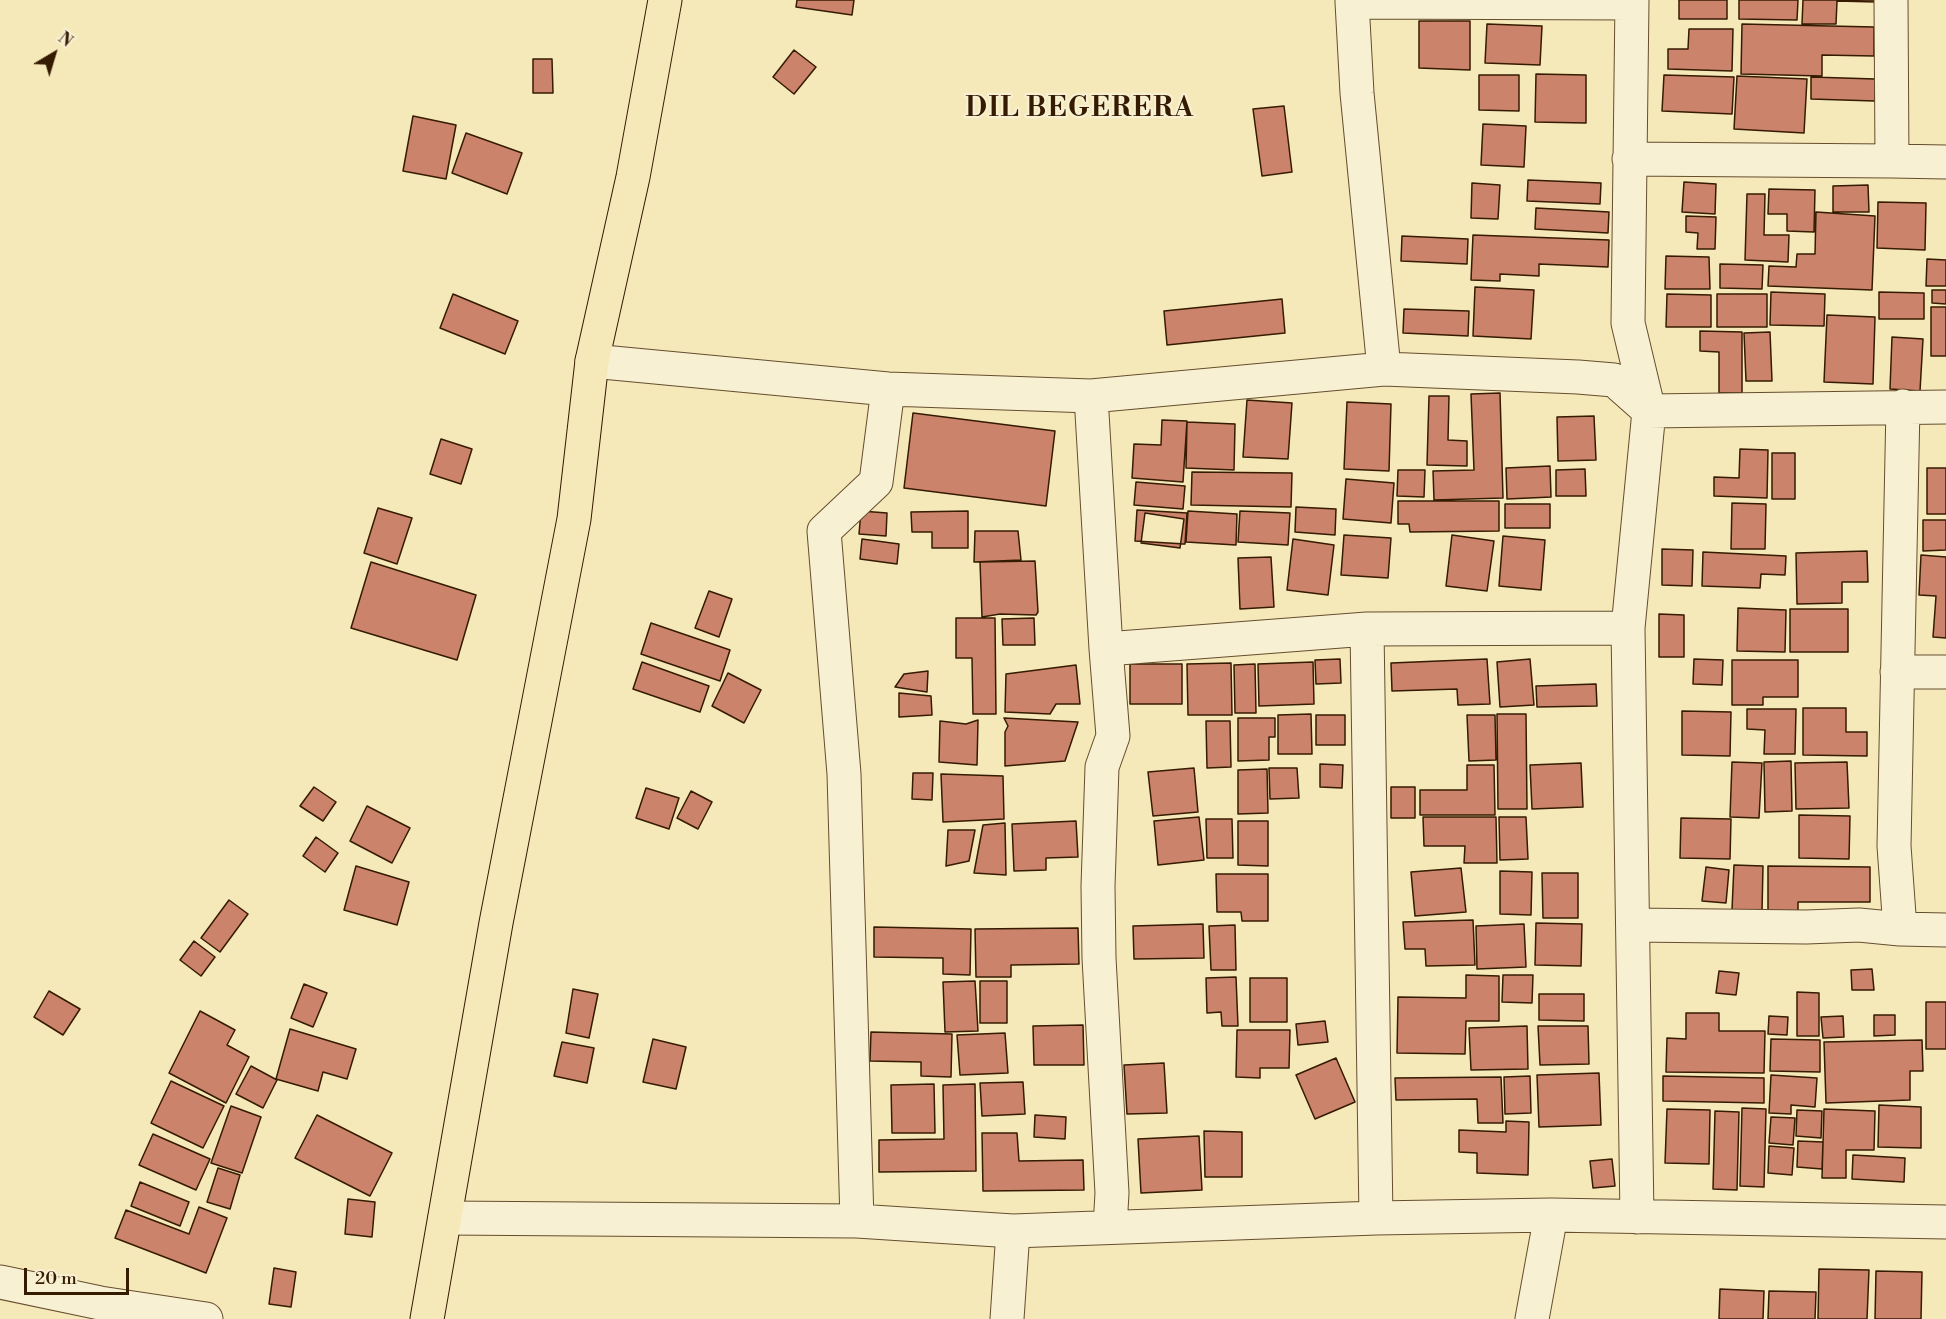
<!DOCTYPE html>
<html>
<head>
<meta charset="utf-8">
<style>
  body { margin:0 }
  #map { position:relative; width:1946px; height:1319px; overflow:hidden; background:#f5e8b9; font-family:"Libre Bodoni",serif }
  canvas { display:block }
  .north { position:absolute; left:24px; top:24px; width:60px; height:60px; -webkit-text-stroke:4px #f8f0d2; paint-order:stroke; rotate:38deg; font-size:16px; font-weight:700; line-height:24px; text-align:center; color:#351b00 }
  .north::after { content:''; display:block; margin:auto; width:21px; height:27px; background:#351b00; clip-path:polygon(50% 0,100% 100%,50% 72%,0 100%) }
  .scale { position:absolute; left:24px; top:1268px; width:105px; height:27px; box-sizing:border-box; border:3px solid #351b00; border-top:0; padding-left:8px; font-size:18px; line-height:21px; white-space:nowrap; color:#351b00; -webkit-text-stroke:4px #f8f0d2; paint-order:stroke }
</style>
</head>
<body>
<div id="map">
<canvas width="1946" height="1319"></canvas>
<div class="north">N</div>
<div class="scale">20 m</div>
</div>
<script>
const ctx = document.querySelector('canvas').getContext('2d');
ctx.lineJoin = 'round';
function fill(path, color) { ctx.fillStyle = color; ctx.fill(path, 'evenodd'); }
function trace(path, color, width, dash) { ctx.strokeStyle = color; ctx.lineWidth = width; ctx.lineCap = dash ? 'butt' : 'round'; ctx.setLineDash(dash || []); ctx.stroke(path); }
function write(font, color, halo, rows, align = 'center') {
  ctx.font = font + ' "Libre Bodoni",serif'; ctx.lineWidth = 4.5; ctx.setLineDash([]); ctx.textBaseline = 'middle'; ctx.strokeStyle = halo; ctx.fillStyle = color; for (const [text, x, y, turn = 0] of rows) {
    ctx.save(); ctx.translate(x, y); ctx.rotate((+turn || 0) * Math.PI / 180); ctx.textAlign = isNaN(turn) ? turn : align; if (halo) ctx.strokeText(text, 0, 0); ctx.fillText(text, 0, 0); ctx.restore();
  }
}
const building = new Path2D(`
  M797,0h57l-2,15 -56,-8z
  M1679,0h48v19h-48z
  M1739,0h59l-1,20 -58,-1z
  M1803,0h73v2l-39,-1 -1,23h-34z
  M1419,21h51v49l-51,-2z
  M1487,24l55,2 -2,39 -55,-2z
  M1742,24l132,3v29l-52,-1v21l-81,-2z
  M1689,29h44l-1,42 -64,-2v-20h20z
  M794,50l22,17 -22,27 -21,-17z
  M533,59h19l1,34h-20z
  M1536,74l50,1v48l-51,-1z
  M1479,75h40v36l-40,-1z
  M1664,75l70,2 -2,37 -70,-3z
  M1737,76l70,3 -3,54 -70,-4z
  M1811,77l64,2v22l-64,-2z
  M1284,106l8,66 -30,4 -9,-67z
  M413,116l43,9 -10,54 -43,-8z
  M1483,124l43,2 -2,41 -43,-2z
  M466,133l56,20 -15,41 -55,-21z
  M1528,180l73,3 -1,21 -73,-3z
  M1684,182l32,2 -1,30 -33,-2z
  M1472,183l28,2 -2,34 -27,-1z
  M1868,185l1,27h-36v-26z
  M1769,189l46,1 -1,42 -27,-1v-17h-19z
  M1747,194h18l-1,41h25l-1,27 -43,-2z
  M1878,202l48,1 -1,47 -48,-2z
  M1536,208l73,4 -1,21 -73,-4z
  M1816,212l59,4 -3,74 -104,-4 1,-20 27,1 1,-13h18z
  M1686,216l30,1 -1,32h-18l1,-16 -12,-1z
  M1473,235l136,5 -1,27 -69,-3v12l-39,-2v7l-29,-1z
  M1402,236l66,3 -1,25 -66,-3z
  M1666,256l43,1 1,32h-45z
  M1927,259l19,1v26h-20z
  M1720,264l43,1 -1,24 -42,-1z
  M1475,287l59,3 -3,49 -58,-3z
  M1932,290h14v14l-14,-1z
  M1771,292l54,2 -1,32 -54,-1z
  M1879,292l45,1v26h-45z
  M453,294l65,27 -13,33 -65,-26z
  M1667,294l44,1v32h-45z
  M1717,294h50v33h-50z
  M1282,299l3,34 -118,12 -3,-34z
  M1931,307h15v49h-15z
  M1404,309l65,2 -1,25 -65,-3z
  M1827,315l48,2 -2,67 -49,-2z
  M1700,331l42,1v61h-23v-41l-19,-1z
  M1770,332l2,49h-26l-2,-48z
  M1892,337l31,2 -3,52 -30,-2z
  M1500,393l3,105 -69,2 -1,-29 41,-1 -3,-76z
  M1429,396h20l-1,44 19,1v25l-40,-1z
  M1247,400l45,3 -4,56 -45,-2z
  M1347,402l44,2 -2,67 -45,-2z
  M913,413l142,18 -9,75 -142,-18z
  M1594,416l2,44 -38,1 -1,-44z
  M1162,420l25,1 -4,61 -51,-4 2,-34 27,1z
  M1187,422l48,2 -1,46 -48,-2z
  M441,439l31,10 -11,35 -31,-10z
  M1740,449l28,1 -1,48 -53,-2v-19l25,1z
  M1772,453h23v46h-23z
  M1550,466l1,31 -44,2 -1,-31z
  M1927,468h19v46h-19z
  M1585,469l1,27h-30v-26z
  M1398,470h27l-1,27 -27,-1z
  M1192,472l100,1 -1,34 -100,-2z
  M1346,479l48,4 -3,40 -48,-4z
  M1136,482l49,4 -2,23 -49,-4z
  M1398,501h101v30l-89,1 -1,-8h-11z
  M1732,503l34,1 -1,45h-34z
  M1505,504h45v24h-45z
  M1296,507l40,2 -1,26 -40,-3z
  M378,508l34,10 -15,46 -33,-11z
  M1137,510l50,3 -2,31 -50,-3z
  M861,511l26,2 -1,23 -27,-2z
  M968,511v37h-36v-16h-20l-1,-20z
  M1188,511l49,3 -1,31 -50,-3z
  M1240,511l50,2 -2,32 -50,-3z
  M1145,513l39,6 -4,29 -39,-5z
  M1923,520h23v30l-23,1z
  M975,531h43l3,29 -47,2z
  M1344,535l47,3 -3,40 -47,-3z
  M1452,535l42,6 -7,50 -41,-5z
  M1503,536l42,4 -4,50 -42,-4z
  M862,539l37,5 -2,20 -37,-5z
  M1293,539l41,6 -6,50 -41,-5z
  M1662,549l31,1 -1,36 -30,-1z
  M1867,551l1,31h-26v21l-45,1 -1,-51z
  M1703,552l83,4 -1,19 -24,-1 -1,14 -58,-2z
  M1921,555l25,2v81l-13,-1 3,-41 -17,-1z
  M1271,557l3,50 -34,2 -2,-51z
  M1035,561l3,51 -2,3 -36,-1 -18,3 -2,-55z
  M371,562l105,33 -19,65 -106,-32z
  M709,591l23,8 -13,38 -24,-9z
  M1738,608l48,2 -1,42 -48,-1z
  M1790,609h58v43h-58z
  M1659,614l25,1v42h-25z
  M956,618h39l1,96h-23l-1,-56h-16z
  M1034,618l1,27h-32l-1,-26z
  M651,623l79,27 -10,31 -79,-27z
  M1340,659l1,24 -25,1 -1,-24z
  M1487,659l3,45 -32,1 -1,-16 -65,2 -1,-28z
  M1530,659l4,46 -34,2 -3,-45z
  M1694,659l29,1 -1,25 -29,-1z
  M1732,660h66v37h-35v8h-31z
  M642,662l67,24 -9,26 -67,-23z
  M1313,662l1,42 -55,2 -1,-42z
  M1231,663l1,52h-44l-1,-51z
  M1130,664h52v40h-52z
  M1255,664l1,49h-21l-1,-48z
  M1076,665l4,39h-24l-6,10 -45,-2 1,-38z
  M928,671l-1,21 -32,-5 9,-13z
  M728,673l33,17 -17,33 -32,-17z
  M1596,684l1,22 -60,1 -1,-21z
  M899,693l32,3 1,19 -33,2z
  M1803,708h43v24h21v24l-64,-1z
  M1747,709h49l-1,45h-31l1,-24 -18,-1z
  M1682,711l49,1 -1,44 -48,-1z
  M1311,714l1,40h-34v-39z
  M1497,714h29l1,95h-29z
  M1316,715h29v30h-29z
  M1467,715h28l1,45 -27,1z
  M1004,718l74,4 -13,39 -60,5v-34l3,-6z
  M1238,718h37v19h-6v23l-31,1z
  M978,720l-1,45 -38,-3 1,-41 26,3z
  M1206,721h24l1,46 -24,1z
  M1791,761l1,50 -27,1 -1,-50z
  M1732,762l30,1 -3,55 -29,-1z
  M1847,762l2,46 -53,1 -1,-46z
  M1581,763l2,44 -51,2 -2,-44z
  M1320,764l23,1 -1,23 -22,-1z
  M1467,765h27l1,50h-75v-25h47z
  M1194,768l4,44 -45,4 -5,-44z
  M1269,768h28l2,30 -29,1z
  M1267,769l1,44 -30,1v-44z
  M913,773h20l-1,27 -20,-1z
  M941,774l62,2 1,43 -61,3z
  M314,787l22,15 -13,19 -23,-15z
  M1391,787h24v31h-24z
  M646,788l33,10 -10,31 -33,-11z
  M691,791l21,11 -14,27 -21,-11z
  M367,806l43,22 -18,35 -42,-22z
  M1799,815l51,1 -1,43 -50,-1z
  M1199,817l5,43 -46,5 -4,-44z
  M1423,817h73l1,46h-33l1,-17h-41z
  M1499,817h27l2,42 -28,1z
  M1681,818l50,1 -1,40 -50,-1z
  M1206,819h26l1,39h-26z
  M1076,821l2,36 -32,1v12l-32,1 -2,-47z
  M1238,821h30v45l-30,-1z
  M1005,823l1,52 -32,-2 9,-48z
  M948,830h27l-6,31 -23,5z
  M316,837l22,16 -13,19 -22,-16z
  M1734,865l29,1 -1,45 -30,-1z
  M356,866l53,16 -12,43 -53,-15z
  M1768,866l102,1v35h-72v9h-30z
  M1706,867l23,3 -3,33 -24,-2z
  M1461,868l5,44 -51,4 -4,-44z
  M1500,871l32,1 -1,43 -31,-1z
  M1542,873h36v45h-35z
  M1216,874h52v47h-26l-1,-9h-24z
  M229,900l19,14 -28,38 -19,-14z
  M1473,920l2,45 -49,1 -1,-17h-20l-2,-27z
  M1536,923l46,1 -1,42 -46,-1z
  M1203,924l1,34 -70,1 -1,-33z
  M1524,924l2,43 -49,2 -1,-43z
  M1235,925l1,45h-25l-2,-44z
  M874,927l97,2 -1,46 -27,-1v-16l-69,-1z
  M1078,928l1,36 -68,1v12h-35l-1,-48z
  M194,941l21,16 -14,19 -21,-16z
  M1872,969l2,21h-22l-1,-20z
  M1719,971l20,2 -3,22 -20,-2z
  M1466,975l33,1v45h-33l-1,33 -68,-1 1,-56 68,1z
  M1503,975h30l-1,28 -30,-1z
  M1236,977l2,49h-16l-1,-14 -14,1 -1,-35z
  M1250,978h37v44h-37z
  M975,981l3,50 -33,1 -2,-50z
  M980,981h27v42h-27z
  M304,984l23,9 -14,34 -22,-9z
  M573,989l25,5 -9,44 -23,-5z
  M49,991l31,18 -17,26 -29,-18z
  M1797,992l22,1v43h-22z
  M1539,994h45v27l-45,-1z
  M1926,1002h20v47h-20z
  M200,1011l35,19 -8,15 22,12 -23,46 -57,-30z
  M1686,1013h33v18h46l-1,42 -98,-1 1,-34 19,1z
  M1874,1015h21v20l-21,1z
  M1769,1016l19,1 -1,18 -19,-1z
  M1843,1016l1,21 -21,1 -2,-21z
  M1325,1021l3,21 -30,3 -2,-21z
  M1083,1025l1,40h-50l-1,-39z
  M1527,1026l1,43 -57,1 -2,-42z
  M1538,1026h50l1,38 -49,1z
  M290,1029l66,20 -9,30 -24,-7 -5,19 -42,-12z
  M1237,1030h53l-1,38h-29v10l-24,-1z
  M871,1032l81,2 -1,43 -30,-1v-14l-51,-1z
  M1005,1033l3,40 -48,2 -3,-40z
  M653,1039l33,8 -10,42 -33,-7z
  M1771,1039l49,1v32l-50,-1z
  M1922,1040l1,31h-13v29l-84,3 -2,-61z
  M562,1042l32,6 -7,35 -33,-7z
  M1336,1058l19,44 -40,17 -19,-44z
  M1164,1063l3,50 -40,1 -3,-49z
  M251,1066l26,14 -14,28 -27,-14z
  M1599,1073l2,52 -62,2 -2,-52z
  M1771,1075l46,3 -2,29 -24,-2v9l-22,-1z
  M1530,1076l1,37 -26,1 -1,-37z
  M1663,1076l101,2v25l-101,-2z
  M1501,1077l2,46h-25l-1,-24 -81,1 -1,-22z
  M171,1081l53,25 -21,42 -52,-25z
  M1023,1082l2,32 -43,2 -2,-33z
  M934,1084l1,49h-43l-1,-48z
  M975,1084l1,87 -97,1v-32l65,-1 -1,-54z
  M1879,1105l42,2v41l-43,-1z
  M231,1106l30,11 -19,56 -31,-10z
  M1742,1108l24,1 -2,78 -24,-1z
  M1667,1109l43,1 -1,54 -44,-1z
  M1824,1109l51,2 -1,39h-28v28h-24z
  M1797,1110l25,1 -1,27 -25,-2z
  M1715,1111l24,1 -2,78 -24,-1z
  M317,1115l75,38 -22,43 -75,-38z
  M1035,1115l31,2 -1,22 -31,-2z
  M1771,1117l24,1 -2,27 -24,-2z
  M1506,1121l23,1 -1,53 -51,-2v-20l-18,-1v-22l47,2z
  M1204,1131l38,1v45h-37z
  M982,1133h35l2,28 64,-1 1,30 -101,1z
  M153,1134l57,25 -14,31 -57,-25z
  M1199,1136l3,54 -61,3 -3,-54z
  M1798,1141l25,1 -1,27 -25,-2z
  M1769,1146l25,2 -2,27 -24,-2z
  M1853,1155l52,3 -1,24 -52,-3z
  M1612,1159l3,27 -22,2 -3,-27z
  M218,1168l22,7 -10,34 -23,-7z
  M140,1182l49,20 -9,24 -49,-20z
  M348,1199l27,3 -3,35 -27,-3z
  M199,1207l28,11 -21,55 -91,-35 11,-28 63,24z
  M274,1268l22,4 -5,35 -22,-3z
  M1819,1269l50,1 -2,49h-49z
  M1876,1271l46,1 -1,47h-46z
  M1720,1289l44,2 -1,28h-44z
  M1769,1291l47,1 -1,27h-47z`);
fill(building, '#cc836c');
trace(building, '#351b00', 1.5);
const minor = new Path2D(`
  M1352,0v2l280,1
  M1632,0l-4,323 21,88 -21,217 9,589
  M1352,2l5,91 27,276
  M1629,159l263,2 -1,-161
  M1892,161l54,1
  M592,361l296,28 203,7 293,-27 194,8 36,3 35,31 297,-4
  M1091,396l15,253 7,87 -11,31 -4,119 1,72 13,235 -2,34
  M1367,629l9,589
  M1106,649l261,-20 261,-1
  M1897,672h49
  M1634,925l172,2 53,-2 41,4 46,1
  M1900,929l-6,-83 9,-440
  M445,1218l412,3 156,10 363,-13 175,-3 395,7
  M857,1221l-13,-447 -20,-243 52,-49 12,-93
  M0,1282l100,21 106,16
  M1007,1319l6,-88
  M1532,1319l19,-104`);
const major = new Path2D(`
  M427,1319l69,-396 78,-404 18,-158 41,-184 32,-177`);
trace(minor, '#654e2e', 35);
trace(major, '#351b00', 35);
trace(minor, '#f8f0d2', 33);
trace(major, '#f5e8b9', 33);
ctx.letterSpacing = '1.5px';
write('bold 27px', '#351b00', '#f8f0d2', [
  ["DIL BEGERERA",1080,110]
]);
ctx.letterSpacing = '0px';
</script>
</body>
</html>
